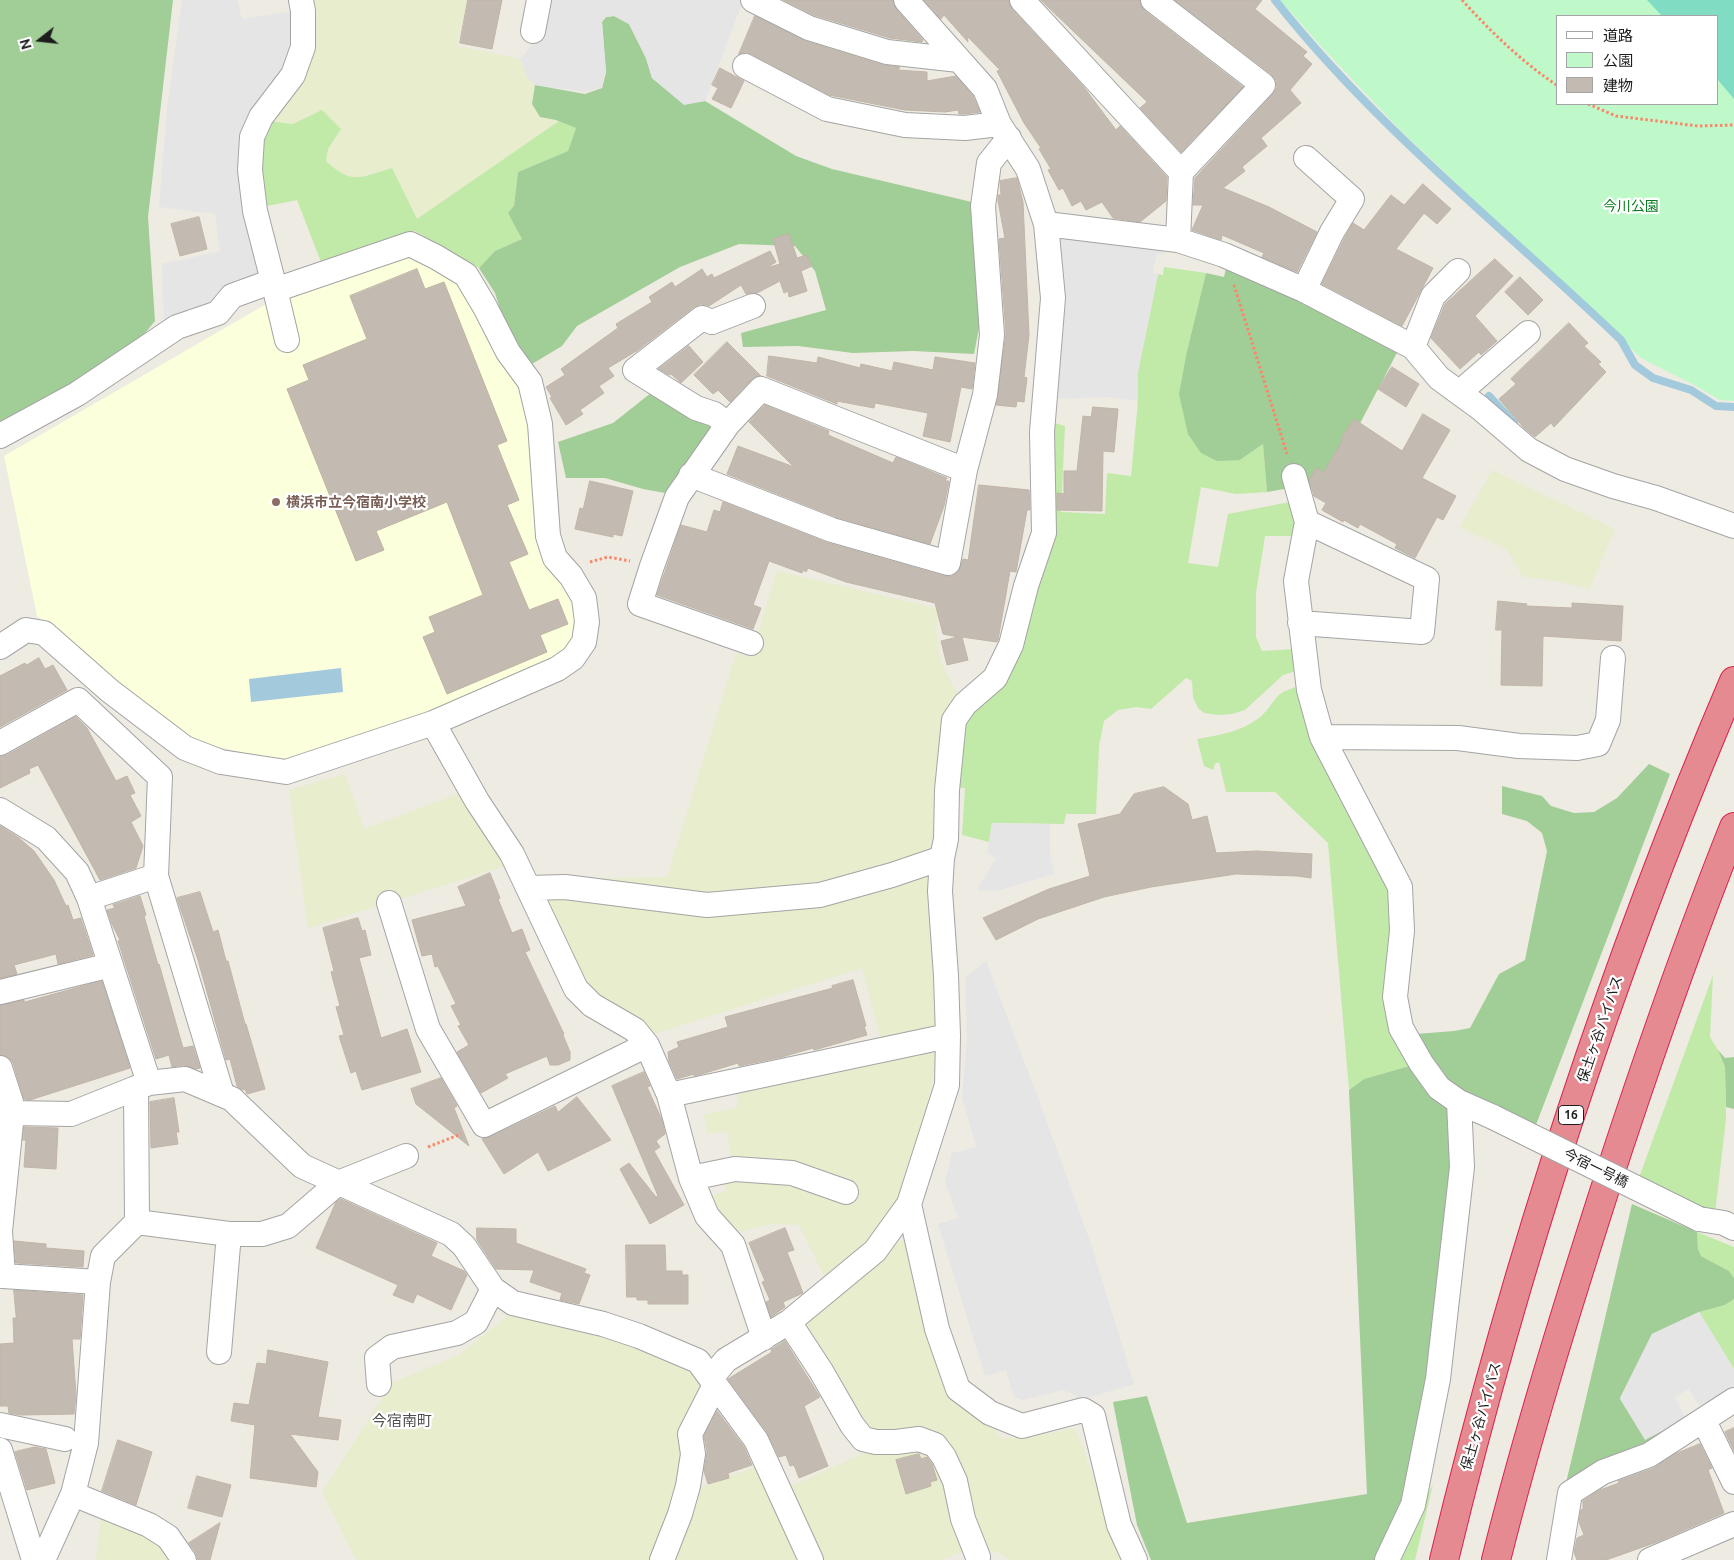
<!DOCTYPE html>
<html>
<head>
<meta charset="utf-8">
<style>
  body { margin:0 }
  #map { position:relative; width:1734px; height:1560px; overflow:hidden; background:#eeebe2; font-family:Ubuntu,"Noto Sans JP",sans-serif }
  canvas { display:block }
  .legend { position:absolute; left:1556px; top:15px; width:162px; height:90px; box-sizing:border-box; background:#fff; border:1px solid #a5a5a5; margin:0; padding:6px 9px; list-style:none; font-size:15px; color:#1d1d1d }
  .legend li { display:flex; align-items:center; gap:10px; height:25px }
  .legend b { width:25px; border:1px solid #a5a5a5 }
  .north { position:absolute; left:15px; top:15px; width:50px; height:50px; -webkit-text-stroke:4px #fff; paint-order:stroke; rotate:254deg; font-size:14px; font-weight:700; line-height:20px; text-align:center; color:#1d1d1d }
  .north::after { content:''; display:block; margin:auto; width:18px; height:22px; background:#1d1d1d; clip-path:polygon(50% 0,100% 100%,50% 72%,0 100%) }
</style>
</head>
<body>
<div id="map">
<canvas width="1734" height="1560"></canvas>
<ul class="legend">
<li><b style="height:6px;background:#fff"></b>道路</li>
<li><b style="height:14px;background:#bff9ca"></b>公園</li>
<li><b style="height:14px;background:#c3bbb2"></b>建物</li>
</ul>
<div class="north">N</div>
</div>
<script>
const ctx = document.querySelector('canvas').getContext('2d');
ctx.lineJoin = 'round';
function fill(path, color) { ctx.fillStyle = color; ctx.fill(path, 'evenodd'); }
function trace(path, color, width, dash) { ctx.strokeStyle = color; ctx.lineWidth = width; ctx.lineCap = dash ? 'butt' : 'round'; ctx.setLineDash(dash || []); ctx.stroke(path); }
function write(font, color, halo, rows, align = 'center') {
  ctx.font = font + ' Ubuntu,"Noto Sans JP",sans-serif'; ctx.lineWidth = 4.5; ctx.setLineDash([]); ctx.textBaseline = 'middle'; ctx.strokeStyle = halo; ctx.fillStyle = color; for (const [text, x, y, turn = 0] of rows) {
    ctx.save(); ctx.translate(x, y); ctx.rotate((+turn || 0) * Math.PI / 180); ctx.textAlign = isNaN(turn) ? turn : align; if (halo) ctx.strokeText(text, 0, 0); ctx.fillText(text, 0, 0); ctx.restore();
  }
}
fill(new Path2D(`
  M398,255l25,3 31,19 66,114 13,45 10,111 36,55 -4,35 -10,16 -108,50 -170,59 -96,-21 -154,-125 -33,-160 283,-164z`), '#fbffdb');
fill(new Path2D(`
  M310,0h157l-10,46 63,13 7,18 8,8 -3,19 27,17 -142,99 -25,-52 -36,10 -17,-5 -14,-13 3,-11 13,-20 -73,-8z
  M1492,470l123,59 -26,60 -33,-8 -33,-4 -16,-27 -47,-23z
  M777,571l163,38 -4,20 5,33 20,39 -24,143 -8,15 -2,50 4,23 5,46 1,49 -56,14 -19,-73 -214,68 -64,-51 -52,-105 135,-3 69,-224 14,5z
  M345,774l19,55 99,-37 45,73 -200,63 -19,-138z
  M937,1044l-5,40 -11,44 -17,46 -9,46 -67,64 -29,-59 -27,-1 -43,10 -19,-38 16,-5 -7,-23 13,-3 -5,-34 -19,3 -4,-19 33,-8v-24z
  M905,1240l77,178 21,21 55,-7 14,-4 5,4 46,128h-113l-14,-8 -22,-5 -33,13h-122l-34,-71 88,-40 -77,-127 98,-81z
  M509,1315l55,8 123,41 18,22 -25,109 80,-30 43,95h-447l-34,-68 70,-109 68,-29z
  M101,1516l66,24 13,20h-84z`), '#e7edcd');
fill(new Path2D(`
  M322,110l19,19 -13,20 -2,12c27,25 34,16 66,7l25,51 142,-98 17,7 -8,23 -50,21 -4,34 8,33 -27,12 -16,17 -64,-37 -94,31 -24,-62 -35,7 -6,-42 12,-44 25,3z
  M1164,267l42,6 -19,78 53,109 23,-16 4,48 -31,2 -35,-7 -13,76 30,4 10,-53 67,-13 4,35h-34l-9,57v44l6,14 34,-2 3,21 -16,5 -38,35 -13,4 -14,1 -14,-2 -6,-5 -5,-11 -1,-16 -6,-3 -35,31 -15,-2 -18,3 -14,11 -5,25 -3,68h-30l-2,10 -72,-1 -3,19 -27,-7 3,-47h-13l8,-59 62,-92 26,-216 17,5 -4,86 44,2 2,-41 24,3 7,-75v-29l20,-98 5,1z
  M1302,685l90,212 21,168 -49,14 -15,11 -21,-247 -53,-51h-49l-7,-30 -4,2 -2,6 -9,-4 -7,-27c23,-4 43,-7 62,-21 10,-7 14,-20 24,-26 6,-3 13,-5 19,-7z
  M1713,975l-3,62 8,13 7,17 1,52 -12,103 -77,-39z
  M1697,1232l37,15v31l-5,-7 -28,-15 -3,-7z
  M1734,1299v70l-35,-57 26,-7z
  M1433,1484l-18,76h-21z`), '#c1e9a8');
fill(new Path2D(`
  M0,0h173l-25,217 7,104 -62,75 -93,48z
  M614,16l15,8 17,34 6,20 32,26 21,-3 91,55 36,13 144,34 4,120 -6,31 -61,-3 -60,2 -55,-7 -55,1 -2,-14 85,-23 -11,-39 -20,-25 -56,-2 -59,23 -103,59 -15,20 -35,21 -19,-33 -13,-41 -16,-25 16,-17 27,-12 -14,-26 6,-7 4,-34 50,-21 8,-23 -20,-8 -16,-3 -8,-13 3,-19 50,9 17,-6 4,-16 -4,-50 4,-5z
  M1226,268l175,77 -69,132 -16,-6 -7,21 -19,-4 -23,4 -4,-48 -23,16 -23,1 -16,-8 -13,-19 -9,-40 8,-43 19,-78 18,4z
  M651,393l56,27 9,10 -45,64 -28,-5 -38,-11h-39l-8,-36 55,-19z
  M1649,764l21,10 -136,356 -81,-43 -20,-22 -17,-31 38,-3 16,-3 29,-54 26,-14 22,-109 -5,-18 -15,-12 -25,-7v-28l40,10 9,10 23,7 20,-1 23,-14z
  M1718,1050l7,8 9,-1v52l-8,-2 -1,-40z
  M1413,1065l38,43 6,23 -30,254 -22,118 -26,57h-228l-14,-35 -24,-123 34,-6 40,127 180,-29 -18,-404 15,-11z
  M1632,1204l65,28 1,17 3,7 28,15 5,7v21l-9,6 -26,7 -47,22 -32,64 66,21 3,7 -124,61z`), '#a1cd97');
fill(new Path2D(`
  M1280,0h454v401l-14,-1 -24,-14 -55,-28 -241,-228 -81,-86zM1558,16h160v88h-160z`), '#bff9ca');
fill(new Path2D(`
  M1647,0h87v99l-16,-19v-64h-56z`), '#80ddc3');
fill(new Path2D(`
  M182,0h55l5,19 52,-8 -7,54 -43,90 -2,49 20,71 -41,19 -16,13 -41,17 -2,-60 58,-13 -5,-37 -56,-7 8,-98z
  M551,0h190l2,1 -38,100 -21,4 -32,-27 -6,-20 -17,-34 -15,-8 -8,1 -4,5 4,50 -4,16 -17,4 -50,-7 -8,-8 -7,-18 18,-22z
  M1054,230l112,13 -3,12 -6,-2 -4,20 5,1 -20,98v29l-31,-4 -56,2z
  M992,823l58,1v30l4,20 -57,17 -20,-1 19,-32 -9,-5z
  M986,961l54,142 51,141 43,140 -54,16 -9,-7 -8,-3 -40,10 -9,-3 -8,-27 -21,6 -47,-152 20,-6 -13,-36 7,-29 24,-6 -14,-50 5,-57 -2,-62z
  M1699,1312l35,57v18l-35,19 -10,-17 -14,8 11,22 -41,21 -25,-41 32,-65z`), '#e5e5e5');
fill(new Path2D(`
  M341,668l2,24 -92,10 -2,-23z`), '#a3c9dc');
trace(new Path2D(`
  M1275,0c99,126 230,229 346,340l14,25 18,13 38,12 25,16 18,1
  M1489,396l25,27`), '#a3c9dc', 8);
const building = new Path2D(`
  M468,0h34l-10,49 -32,-6z
  M784,0h109l3,9 27,31 -1,2 -32,-4 -76,-23z
  M924,0h85l3,9 71,77 33,44 4,-4 47,51 -1,24 -26,21 -27,-4 -11,-16 -16,8 -5,-9 -9,5 -9,-18 -4,2 -11,-20 3,-1 -12,-20 2,-1 -17,-25 -27,-52 3,-1 -33,-34 1,6 -24,-27 -3,4z
  M1041,0h99l1,6 4,5 98,76 -62,65 -41,-44 7,-6z
  M1175,0h87l-7,9 52,43 -4,4 9,8 -22,26 11,13 -40,35 6,8 -25,21 3,4 -22,17 46,19 48,25 -20,40 -35,-15 2,-4 -42,-18 -1,5 -29,-10 11,-25h-10l2,-27 78,-84 4,-7 -1,-7 -5,-6z
  M755,16l50,25 78,24 17,2 -2,3 29,2v9l29,-5 17,20 7,16 -15,2h-6l-1,-4 -13,2 -40,-2 -76,-15 -78,-41 -6,-2 -6,2z
  M720,68l24,13 -13,27 -19,-9 6,-11 -6,-3z
  M1017,178l6,24 6,133 -5,42 3,1 -3,24 -7,-1 -1,6 -20,-2 10,-71 -7,-95 6,-1 -7,-37v-6h3l-1,-14z
  M1423,184l28,25 -14,15 -13,-11 -28,36 37,19 -31,58 -80,-42 22,-45 9,-16 11,7 27,-35 13,10z
  M199,217l8,32 -27,7 -9,-32z
  M789,234l8,24 10,-3 5,11 -11,5 6,20 -18,6 -1,-6 -4,2 -4,-12 -23,12 -11,1 -5,-9 -32,21 -8,-2 -7,3 -56,43 -30,18 6,8 -15,10 5,7 -24,17 3,4 -17,11 -16,-27 2,-1 -6,-10 19,-12 -4,-6 57,-41 -2,-4 36,-22 -3,-5 23,-15 3,5 27,-18 5,8 5,-3 2,4 56,-27 6,11 -10,6 14,-4 -7,-25z
  M1495,259l18,17 -38,40 22,25 -16,14 -2,-3 -19,17 -29,-31 14,-34z
  M417,269l8,20 19,-7 63,159 -10,4 22,55 -12,5 21,49 -19,8 20,48 29,-11 10,25 -28,11 7,17 -100,42 -24,-57 12,-5 -6,-15 54,-22 -36,-93 -71,29 8,19 -28,11 -69,-172 22,-9 -6,-15 64,-26 -17,-43z
  M1520,277l23,23 -15,15 -23,-23z
  M1569,323l19,20 -4,3 17,16 -3,2 8,8 -52,55 -3,-4 -16,14 -11,-9 -25,-29 17,-15 -5,-5z
  M727,342l34,34h-3l-7,4 -21,22 -12,-12 -5,4 -19,-19z
  M689,346l14,16 -22,21 -10,-9 -2,1 -10,-6z
  M769,356l48,7 1,-6 42,11 1,-4 31,7 2,-9 39,8 2,-13 40,6 -3,26 -11,-2 -11,55 -27,-6 5,-23 -53,-10 -1,5 -37,-7v3l-70,-28z
  M1392,367l27,17 -13,23 -28,-18z
  M765,405l64,26 -1,4 65,28 3,-6 51,21 -2,3h4l-5,25 -14,38 -94,-27 -109,-43 11,-28 56,21 -45,-45z
  M1093,407l25,2 -4,43 -11,-1 -1,60 -45,-1v-17l7,1v-23h13l6,-55 8,1z
  M1423,414l27,16 -28,48 34,18 -13,24 -6,-3 -22,41 -20,-10 2,-4 -37,-20 -2,4 -14,-8 -1,2 -21,-12 4,-7 -12,-7 -5,-16 7,-12 8,4 19,-33 -2,-1 13,-19 48,32z
  M590,481l43,10 -11,45 -9,-2v3l-38,-8 5,-21 3,1z
  M979,485l50,5 1,20h-3l-11,62 -6,-1 -12,69 -1,2 -35,-5 6,23 -21,5 -6,-24 17,-4 -15,-3 -8,-31 -89,-21 -38,-14 -2,4 -3,-2 -1,3 -33,-12 -16,44 8,3 -8,21 -96,-34 24,-70 26,7 7,-22 6,2 3,-10 105,41 116,33h8l6,-4 5,-13 5,1z
  M1498,601l29,3 -1,2 46,2v-5l51,3 -2,35 -78,-5 -1,50 -41,-1 1,-55h-6z
  M39,658l6,11 8,-4 14,25 -67,37v-51l25,-13 1,2z
  M76,717l11,11 29,53 11,-5 8,17 -5,2 11,21 -10,6 12,24 -7,22 -36,12 -62,-115 -9,4 1,4 -30,15v-31l7,-2z
  M1164,787l24,17 4,16 15,-4 9,37 41,-2 55,3 -1,24 -14,-2 -61,-2 -85,13 -47,10 -66,22 -42,21 -13,-22 66,-29 41,-13 -12,-52 42,-10 14,-20z
  M0,826l19,12 15,13 20,29 12,26 2,-1 5,15 8,-2v1l12,36 -35,9 -2,-10 -42,11 3,9 -17,4z
  M490,873l10,25 -2,1 14,34 10,-4 8,21 -5,2 39,82 -1,1 7,17v8l-12,5h-8l-3,-9 -42,18 3,4 -27,15 -24,-41 12,-7 -11,-19 3,-1 -10,-19 5,-2 -18,-38 -3,1 -3,-13 -10,2 -10,-36 54,-14 -8,-19z
  M200,892l13,40 5,-2 8,31h2l17,63h1l19,65 -18,5 -2,-5 -3,1 -5,-4 -7,-27 -4,1 -28,-100 -21,-62z
  M140,896l6,19 -2,1 14,49 1,-1 24,84 10,-2 7,22 -4,1 -12,-4 -12,2 -3,-12 -13,4 -38,-118 2,-1 -8,-16 -5,-14 8,-2 -2,-3z
  M358,918l4,13 3,-1 6,25 -12,3 22,80 26,-9 14,43 -59,18 -6,-19 -5,2 -12,-37 5,-1 -8,-28 4,-1 -9,-34 3,-1 -11,-43z
  M853,980l13,46h-2l3,9 -53,15 -1,-2 -31,9 -43,9 -1,-3 -33,10 -11,3v-2l-17,5 -8,-18 -1,-9 11,-5 -2,-5 51,-15 -3,-10 108,-29 -1,-2z
  M102,981l28,87 -100,32 -6,-1 -11,-36 -4,-5 -9,-3v-50l24,-5v2z
  M644,1072l6,14 -3,1 15,33 3,14 -9,7 4,6 -6,4 30,54 -34,19 -30,-55 9,-6 27,34 2,-1 -46,-110z
  M441,1078l16,28 -3,2 15,38 -53,-42 -5,-15z
  M577,1097l34,43 -63,31 -10,-19 -34,22 -22,-35 8,-2 65,-31 3,6z
  M174,1098l5,34h-3l2,12 -27,4 -1,-46z
  M24,1127l34,1 -2,41 -32,-2 2,-27h-3z
  M341,1199l96,44 -6,13 33,15 3,4 -16,35 -34,-16 -4,9 -20,-8 5,-10 -82,-37 20,-46z
  M477,1228l39,1v14l70,26 -2,4 6,2 -11,29 -19,-4 2,-7 -32,-11 4,-12 -38,-1 -19,-29z
  M785,1228l9,22 -7,2 16,41 -20,9 2,5 -14,10 -5,-15 4,-2 -8,-18 3,-1 -16,-38z
  M14,1241l32,3v4l38,3 -1,16 -67,-4z
  M626,1245h39l1,26h16v4h6v29h-40v-4h-11v-3h-10z
  M14,1290l69,5 -3,44h-8l4,56 -2,19 -53,1 -12,-2 -1,-7h-8v-62l14,-1 -1,-25h3z
  M785,1341l35,56 -16,9 24,60 -29,12 -5,-13 -4,1 -4,-11 -7,2 -12,-25 -39,-53 44,-27 -1,-2z
  M268,1350l60,12 -10,55 23,3 -3,20 -48,-6 28,38 -2,15 -66,-9 5,-53 -24,-4 3,-18 15,2 8,-42 9,1z
  M717,1411l27,36 8,18 -24,8 1,5 -21,6 -4,-13 3,-19 -3,-16z
  M1734,1428v23l-9,-19z
  M118,1440l34,12 -16,53 -34,-14z
  M1700,1444l12,24 -4,2 16,43 -67,29 -51,18h-29l-3,-8 3,-14 7,-3 -5,-13 2,-12 2,-1v-8l17,-11 19,-7 -1,-2 36,-13 21,-14z
  M35,1447l11,2 9,34 -28,7 -12,-38z
  M919,1454l2,5 6,-2 5,7 5,16 -7,2 1,4 -25,8 -10,-34z
  M197,1476l34,9 -9,32 -34,-9z
  M220,1523l-10,37h-12l-2,-7 -7,-10z`);
fill(building, '#c3bbb2');
trace(building, '#c0b4a5', 1);
const minor = new Path2D(`
  M753,0l56,28 78,24 72,8
  M906,0l79,89 14,35 29,45 18,55 7,74 -11,134 2,101 -18,53 -15,59 -16,33 -30,26 -11,16 -7,70 -1,49 -4,19 -2,33 6,85 2,60 -1,49 -38,119 28,125 21,60 32,24 32,13 61,-16 10,6 26,109 16,35
  M1022,0l159,172 -3,68 -132,-16
  M1153,0l110,85 -82,87
  M533,31l6,-31
  M745,66l82,43 78,16 60,3 34,-4
  M1178,240l46,15 80,35 109,57 26,31 41,30 49,42 36,19 48,17 43,12 78,28
  M1304,290l28,-58 20,-33 -46,-41
  M287,340l-14,-59 -18,-70 -5,-41 2,-33 9,-20 32,-42 10,-28v-36l-2,-11
  M1413,347l20,-51 25,-25
  M1460,392l68,-59
  M728,424l-14,-10 -18,-6 -61,-38 67,-52 10,4 41,-16
  M0,436l77,-42 100,-67 41,-14 14,-17 41,-15
  M691,475l141,55 116,33 17,-93 20,-75 7,-60 -9,-129 6,-43 20,-25
  M1294,476l13,46 -11,59 13,109 13,47 78,150 2,44 -7,66 6,31 20,35 18,25 20,14 34,15
  M1300,623l122,9 5,-53 -120,-57
  M751,643l-111,-39 12,-38 25,-69 51,-73 33,-35 204,81
  M0,647l26,-17 18,3 66,58 75,57 36,14 65,10 147,-49 124,-54 16,-11 11,-16 3,-20 -3,-24 -13,-22 -16,-18 -7,-22 -8,-112 -10,-42 -22,-30 -23,-45 -19,-32 -30,-18 -26,-13 -135,46
  M433,723l44,78 35,53 64,135 16,16 43,25 12,15 22,50 22,83 16,38 26,29 31,93
  M1322,737l136,1 61,8 58,2 21,-4 10,-24 5,-62
  M0,743l78,-43 82,77 -4,99 66,218
  M0,810l46,28 31,34 12,26 60,185
  M529,888l36,-1 142,18 113,-10 72,-20 50,-17
  M89,898l67,-22
  M389,903l39,126 56,96 163,-80
  M0,992l111,-27
  M0,1068l11,34 1,11 -12,118 3,45 95,6
  M669,1095l279,-59
  M12,1113l59,1 65,-26
  M691,1178l44,-9 57,4 54,19
  M1699,1219l25,4 10,5
  M137,1222l92,12h33l26,-8 50,-43 68,-27
  M789,1322l32,49 31,54 11,14 13,3h20l23,-3 16,6 9,12 11,24 8,38 15,38
  M219,1352l10,-118
  M711,1378l15,-18 63,-38 86,-71 34,-47
  M379,1384l-2,-26 15,-11 65,-14 19,-11 17,-33
  M1704,1421l30,61
  M0,1425l65,14
  M0,1450l34,110
  M73,1494l76,31 19,12 16,23
  M43,1560l30,-66 13,-51 12,-161 5,-26 34,-34 -1,-134 13,-5 36,-4 47,20 70,67 149,68 13,12 29,43 20,14 90,21 36,12 59,25 58,79 55,120
  M662,1560l18,-46 8,-28 5,-32 -3,-20 25,-49
  M1387,1560l26,-55 25,-126 24,-212 -3,-65
  M1559,1560l11,-67 33,-21 46,-17 85,-55
  M1650,1560l84,-36`);
const highway = new Path2D(`
  M1444,1560c72,-299 169,-596 290,-879
  M1496,1560c31,-124 69,-246 108,-368 40,-123 82,-245 130,-365`);
trace(minor, '#a4a4a4', 26);
trace(highway, '#d7244e', 30);
trace(new Path2D(`
  M1462,0c29,32 60,62 96,86
  M1588,104l28,12 82,10 36,-1
  M1234,285l53,169
  M590,562l18,-5 22,4
  M428,1147l33,-13`), '#f98769', 3, [2.5, 2.5]);
trace(minor, '#fff', 24);
trace(highway, '#e68a91', 28);
const minorBridge = new Path2D(`
  M1493,1117l206,102`);
trace(minorBridge, '#a4a4a4', 26, []);
trace(minorBridge, '#fff', 24);
for (const [x, y, r, color] of [
  [276,502,5,"#8d6e63"]
]) { const dot = new Path2D(); dot.arc(x, y, r, 0, 2 * Math.PI); ctx.fillStyle = color; ctx.fill(dot); trace(dot, '#fff', 2); }
for (const [x, y, w] of [
  [1571,1115,25]
]) { const box = new Path2D(); box.roundRect(x - w / 2, y - 9.5, w, 19, 4); ctx.fillStyle = '#fff'; ctx.fill(box); trace(box, '#1d1d1d', 1); }
write('bold 12px', '#1d1d1d', null, [
  ["16",1571,1115]
]);
write('14px', '#0c7a21', '#fff', [
  ["今川公園",1631,206]
]);
write('bold 14px', '#785e54', '#fff', [
  ["横浜市立今宿南小学校",286,502]
], 'left');
write('14px', '#1d1d1d', '#fff', [
  ["保土ヶ谷バイパス",1600,1029,-71],
  ["今宿一号橋",1596,1168,26],
  ["保土ヶ谷バイパス",1481,1416,-74]
]);
write('15px', '#505050', '#fff', [
  ["今宿南町",402,1421]
]);
</script>
</body>
</html>
